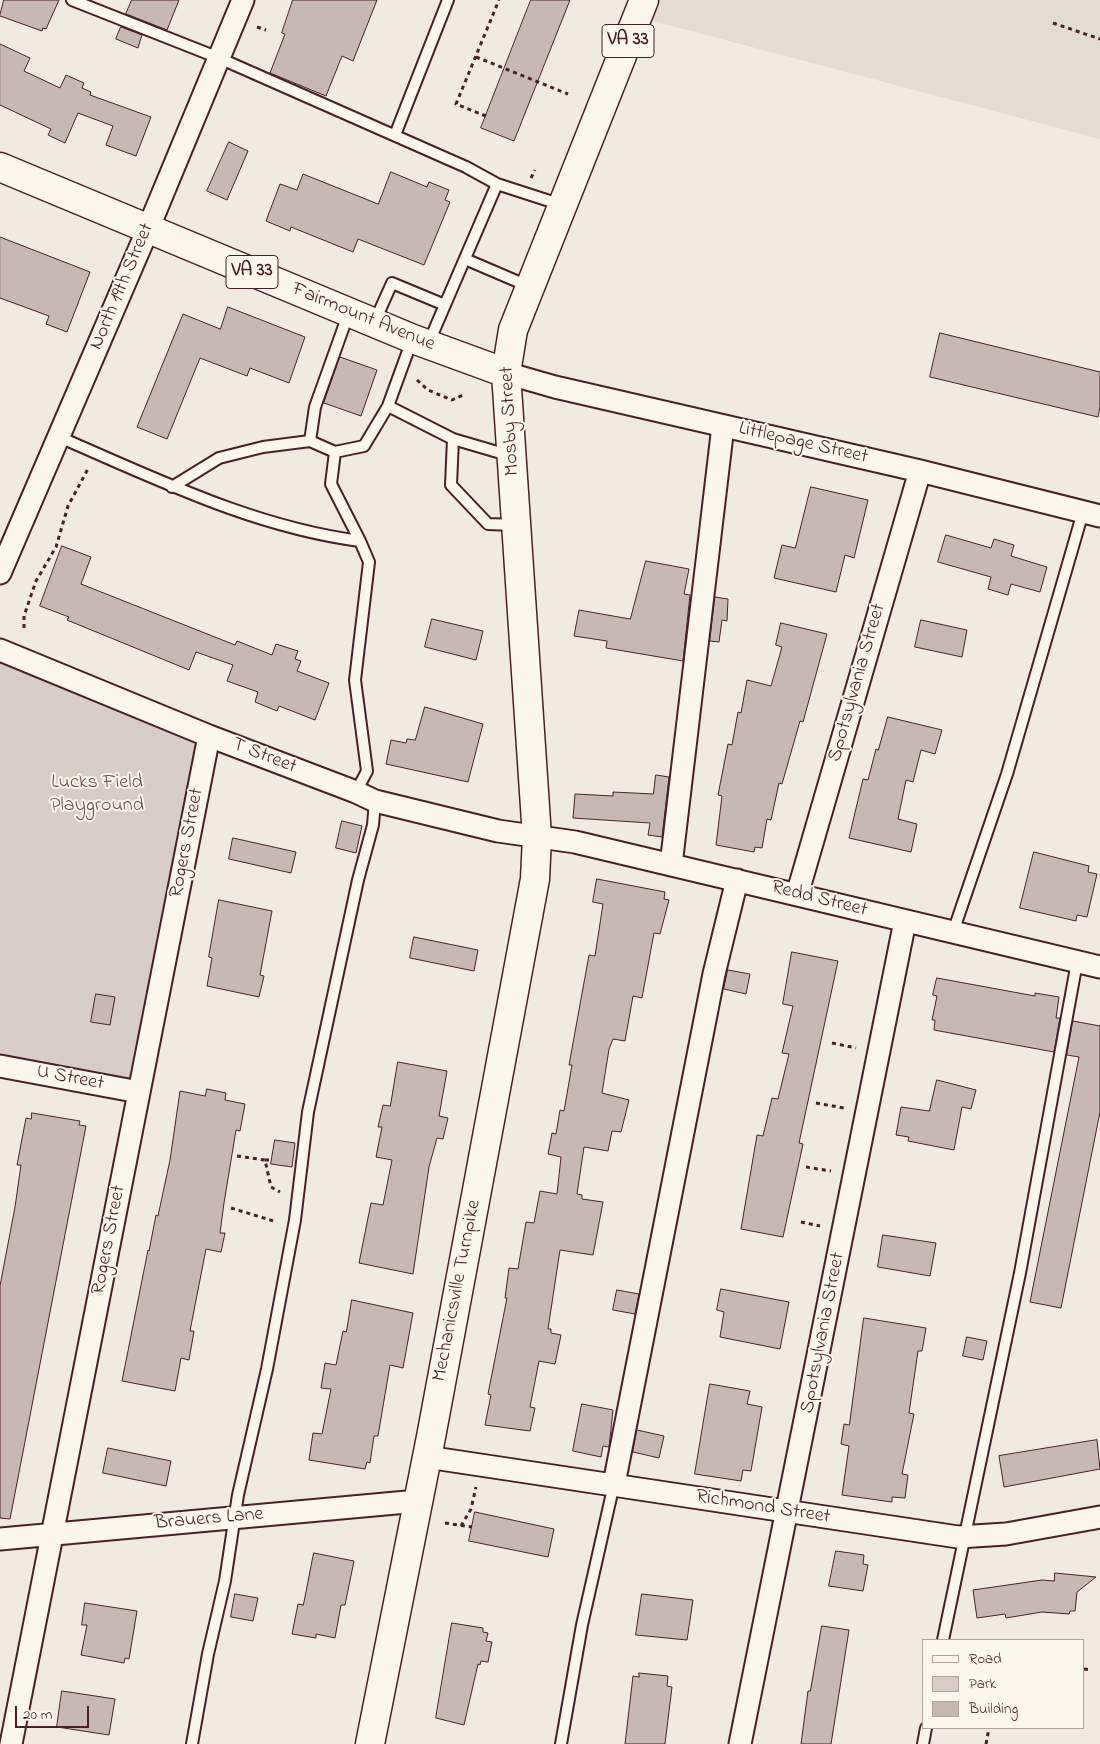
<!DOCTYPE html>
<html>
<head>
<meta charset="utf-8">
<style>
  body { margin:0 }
  #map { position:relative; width:1100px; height:1744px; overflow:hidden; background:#f0eae0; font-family:"Indie Flower",sans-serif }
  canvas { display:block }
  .legend { position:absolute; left:922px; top:1639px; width:162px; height:90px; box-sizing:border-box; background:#fbf7ec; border:1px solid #b4a19f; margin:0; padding:6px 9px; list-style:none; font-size:15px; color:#4a1f2b }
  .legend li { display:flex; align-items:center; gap:10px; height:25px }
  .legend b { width:25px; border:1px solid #b4a19f }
  .scale { position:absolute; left:15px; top:1706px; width:74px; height:22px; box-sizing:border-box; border:2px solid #4a1f2b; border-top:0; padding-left:6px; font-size:15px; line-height:18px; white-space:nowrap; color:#4a1f2b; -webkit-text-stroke:4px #fbf7ec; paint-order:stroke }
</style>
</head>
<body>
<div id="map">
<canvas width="1100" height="1744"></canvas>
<ul class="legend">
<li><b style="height:6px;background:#fbf7ec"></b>Road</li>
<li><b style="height:14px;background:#d8ccc6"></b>Park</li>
<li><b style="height:14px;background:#c8b8b3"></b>Building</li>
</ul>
<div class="scale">20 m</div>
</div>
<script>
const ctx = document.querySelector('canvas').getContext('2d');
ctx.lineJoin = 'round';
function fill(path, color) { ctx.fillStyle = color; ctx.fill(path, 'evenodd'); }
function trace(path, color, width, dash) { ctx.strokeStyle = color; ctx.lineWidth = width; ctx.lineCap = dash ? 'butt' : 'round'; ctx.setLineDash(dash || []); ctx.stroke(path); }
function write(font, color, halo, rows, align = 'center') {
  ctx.font = font + ' "Indie Flower",sans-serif'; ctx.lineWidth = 4; ctx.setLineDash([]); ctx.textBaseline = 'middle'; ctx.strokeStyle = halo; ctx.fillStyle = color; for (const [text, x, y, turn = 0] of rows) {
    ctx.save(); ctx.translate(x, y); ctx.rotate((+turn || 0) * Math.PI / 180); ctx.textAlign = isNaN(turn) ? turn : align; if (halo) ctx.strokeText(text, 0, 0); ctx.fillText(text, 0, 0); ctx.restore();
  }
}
fill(new Path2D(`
  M645,0h455v139l-462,-122z`), '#e4dbd2');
fill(new Path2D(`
  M0,648l210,87 -70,355 -140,-26z`), '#d8ccc6');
const building = new Path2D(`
  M4,0h55l-13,29 -3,-1 -1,3 -42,-15z
  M132,0h47l-12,30 -41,-16z
  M293,0h84l-24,61 -11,-5 -16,40 -56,-23 15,-39 -3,-1z
  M531,0h39l-56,141 -33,-13z
  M121,27l21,8 -4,13 -22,-9z
  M0,44l30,14 -6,13 36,17 6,-13 18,8 -2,5 9,4 -1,3 61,22 -15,39 -30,-11 7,-19 -35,-13 -13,30 -17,-8 3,-6 -51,-24z
  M229,142l19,9 -21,49 -20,-9z
  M391,172l36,15 2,-5 20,8 -4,10 5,2 -26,63 -66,-26 -5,13 -62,-25 -1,4 -24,-10 14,-37 17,6 6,-16 75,30z
  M0,237l90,35 -23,60 -21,-8 3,-8 -49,-18z
  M228,307l77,30 -16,46 -39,-15 -3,8 -47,-18 -33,81 -30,-12 46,-113 37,15z
  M940,333l160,39v35l-2,10 -168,-40z
  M340,357l37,13 -16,46 -37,-13z
  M811,487l57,13 -14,58 -9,-3 -9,37 -62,-14 8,-33 13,3z
  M946,535l45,13 3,-9 20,6 -3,11 36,11 -7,25 -29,-8 -3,11 -20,-6 3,-12 -53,-15z
  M62,546l29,11 -10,27 154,61 2,-4 35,14 4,-11 22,7 -3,8 6,2 -4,10 32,12 -14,37 -36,-14 -2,5 -22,-9 3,-10 -31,-11 6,-16 -37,-13 -7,18 -122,-50 2,-3 -29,-11z
  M646,561l43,8 -5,25 6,1 -7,66 -77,-13 1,-7 -33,-5 5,-26 51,9z
  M715,597l13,2 -1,22 -5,-1 -3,22 -9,-1z
  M432,619l51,12 -7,29 -51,-13z
  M921,620l46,10 -5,27 -47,-10z
  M781,623l46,11 -24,88 -3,-1 -18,63 -3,-1 -8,37 -4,-1 -5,29 -7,-1 -1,5 -38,-7 6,-49 -4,-1 10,-51 4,1 6,-33 3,1 6,-33 24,6 11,-39 -6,-2z
  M425,707l58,17 -15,58 -82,-18 5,-24 15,3 1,-4 8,1z
  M888,717l54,13 -7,24 -14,-4 -8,32 -7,-2 -8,39 19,5 -6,28 -62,-14 14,-59 5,1 8,-31 2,1z
  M656,775l13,2 -7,60 -14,-2 2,-12 -77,-5 2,-24 38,2v-4l40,2z
  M342,821l20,5 -6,27 -20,-5z
  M233,838l63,14 -5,21 -62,-14z
  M1034,852l55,14 -1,6 9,2 -10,43 -10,-2 -1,6 -56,-13z
  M597,879l68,13 -1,7 5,1 -9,34 -6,-1 -12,65 -9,-2 -8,45 -12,-2 -4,10 -7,44 27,7 -8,32 -9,-1 -4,20 -24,-4 -7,47 5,1v4l21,3 -10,53 -33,-5 -12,79h3v4l10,2 -6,29 -16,-3 -9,46 5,1 -5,23 -45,-6 6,-30 -3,-1 19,-96h-2l4,-30 9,1 8,-47 8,1 6,-32 17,3 4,-37 -13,-3 4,-21 4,1 4,-24 4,1 8,-46h-3l20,-110 6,1 8,-52 -10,-2z
  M219,900l53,11 -12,64 4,1 -5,21 -52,-11 5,-28 -3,-1z
  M414,937l64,13 -4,21 -64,-13z
  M792,952l46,9 -39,182 4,1 -20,93 -42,-8 16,-94 6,1 9,-38 6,1 11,-45 -7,-1 11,-47 -10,-2z
  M728,970l22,4 -4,20 -22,-5z
  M937,978l98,18v-3l24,4 -3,21h4l-6,34 -120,-22 1,-10h-3l5,-24 -4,-1z
  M96,994l19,3 -5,28 -19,-3z
  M1073,1021l27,5v86l-39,196 -31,-6 49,-245 -12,-2z
  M398,1062l49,9 -8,45 9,2 -5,21 -6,-1 -8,29 -16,107 -54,-11 12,-60 12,2 9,-45 -16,-3 6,-30h-4l5,-22 7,1z
  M937,1080l39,10 -5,19 -9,-2 -8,43 -46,-9 1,-4 -13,-2 5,-28 28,4z
  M207,1089l19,4 -1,7 20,4 -5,27 -4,-1 -12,73 -4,30h5l-4,19 -15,-3 -16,82h4l-5,29 -8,-2 -6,33 -53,-10 26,-131 1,1 7,-36 2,1 12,-56 10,-69 25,5z
  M32,1113l48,8 -1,4 7,1 -76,393 -10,-1v-232l15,-79 6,-42h-4l9,-47 5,1z
  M275,1140l20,3 -3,24 -21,-3z
  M883,1235l53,8 -6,33 -52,-9z
  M721,1289l68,13 -9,47 -60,-12 4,-25 -7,-2z
  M617,1290l22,4 -4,20 -22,-4z
  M352,1300l61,13 -10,55 -13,-3 -12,71h-4l-4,27 -3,-1 -2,7 -56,-9 4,-27 9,1 9,-45 -10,-1 4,-25 11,2 7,-34 3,1z
  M864,1318l62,10 -4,23h-4l-9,62 5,1 -12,60 6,1 -3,23 -13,-1v5l-50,-7 7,-49 -8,-2 3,-20 5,1z
  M967,1337l20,4 -4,19 -20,-4z
  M710,1384l40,7 -3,13 15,3 -11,64 -8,-1 -2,11 -46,-7z
  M582,1404l31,6 -4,37 -6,-1 -2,11 -28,-6z
  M637,1430l27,6 -5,22 -26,-6z
  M1097,1440l3,29 -96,18 -5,-31z
  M108,1448l63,13 -5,25 -63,-13z
  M475,1512l79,17 -6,28 -79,-16z
  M836,1551l28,4 -1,9 5,1 -5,26 -34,-5z
  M314,1553l40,8 -9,44h-4l-6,33 -19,-4v4l-24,-4 6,-30 5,1z
  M1055,1573l41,4 -19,15 -2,19h-5l-1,3 -27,-2 -36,6 -1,-4 -28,4 -4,-28 69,-10 12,1z
  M235,1594l23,4 -5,23 -22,-4z
  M642,1594l51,6 -6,40 -51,-5z
  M85,1603l52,8 -8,48 -4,-1 -1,5 -43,-8 6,-30h-5z
  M452,1623l31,5v4l5,1 -2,8 6,1 -4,20 -7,-1 -1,4 -2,-1 -14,61 -28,-7z
  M822,1626l27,4 -18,114h-30l7,-53h2z
  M639,1673l29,3 -1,10 5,1 -7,57h-40l8,-68 6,1z
  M62,1691l53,8 -6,36 -52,-8z`);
fill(building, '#c8b8b3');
trace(building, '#4a1f2b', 1);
const lane = new Path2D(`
  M72,0l147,58 247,109 31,17
  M395,135l53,-135
  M465,259l63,27
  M375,321l17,-38 53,22
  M429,342l68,-158 65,21
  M388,406l65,33 58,17
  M59,437c98,42 194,90 301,104l9,21 -14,118 12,91 -11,21
  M453,439l-2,46 37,39 26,1
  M310,441l5,-34 34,-95
  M335,452l-4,32 29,57
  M172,487l47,-29 44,-11 47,-6 25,11 29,-6 24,-40 24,-66
  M953,932l54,-158 76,-262
  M943,1640l77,-367 57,-311
  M192,1744l16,-90 17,-73 13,-86 29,-126 28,-149 13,-108 50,-232 15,-55 2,-24
  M561,1744l21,-119 32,-141
  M923,1744l3,-16`);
const street = new Path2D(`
  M506,373l49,14 365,84 180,45
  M0,573l148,-344 95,-229
  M0,650l209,86 147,56 19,9 123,30 77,11 525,125
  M671,865l52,-439
  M797,895l123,-424
  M0,1066l139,26
  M427,1457l531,80 48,-3 94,-17
  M614,1484l100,-510 23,-94
  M0,1539l418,-38
  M11,1744l198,-1008
  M740,1744l165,-823`);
const primary = new Path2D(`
  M0,167l413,172 93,34
  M370,1744l61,-307 104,-558 2,-42 -31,-464 7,-43 131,-330`);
trace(lane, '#4a1f2b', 14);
trace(street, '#4a1f2b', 25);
trace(primary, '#4a1f2b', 31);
trace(new Path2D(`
  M1053,23l47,16
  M257,27l9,3
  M476,57l92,37
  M486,116l-30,-12 43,-104
  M531,178l4,-8
  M417,380l11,10 24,10 11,-5
  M24,628v-12l12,-35 20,-34 12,-41 21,-39
  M832,1043l24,5
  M816,1103l28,5
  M237,1156l28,4 6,27 9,5
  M265,1160h7
  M806,1167l25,4
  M231,1208l46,14
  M801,1222l19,4
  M445,1523l27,4
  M461,1526l10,-17 5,-22
  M1084,1669l7,1
  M986,1744l3,-16`), '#4a1f2b', 3, [4, 4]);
trace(lane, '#fbf7ec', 10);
trace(street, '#fbf7ec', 21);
trace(primary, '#fbf7ec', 28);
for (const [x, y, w] of [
  [628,41,52],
  [252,272,52]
]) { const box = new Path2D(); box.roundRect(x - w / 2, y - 16.5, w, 33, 4); ctx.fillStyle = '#fbf7ec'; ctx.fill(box); trace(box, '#4a1f2b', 1); }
write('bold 19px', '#4a1f2b', null, [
  ["VA 33",628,41],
  ["VA 33",252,272]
]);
write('20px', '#4a1f2b', '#fbf7ec', [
  ["North 19th Street",123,287,-67],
  ["Fairmount Avenue",363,318,22],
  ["Mosby Street",511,421,-93],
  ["Littlepage Street",803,444,13],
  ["Spotsylvania Street",858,683,-74],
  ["T Street",264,757,21],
  ["Rogers Street",188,843,-79],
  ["Redd Street",819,900,14],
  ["U Street",70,1079,11],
  ["Rogers Street",110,1240,-79],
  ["Mechanicsville Turnpike",458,1291,-79],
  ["Spotsylvania Street",824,1333,-79],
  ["Richmond Street",763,1508,9],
  ["Brauers Lane",209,1520,-5]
]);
write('20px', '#6e4a52', '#fbf7ec', [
  ["Lucks Field",97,784],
  ["Playground",97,807]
]);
</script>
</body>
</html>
